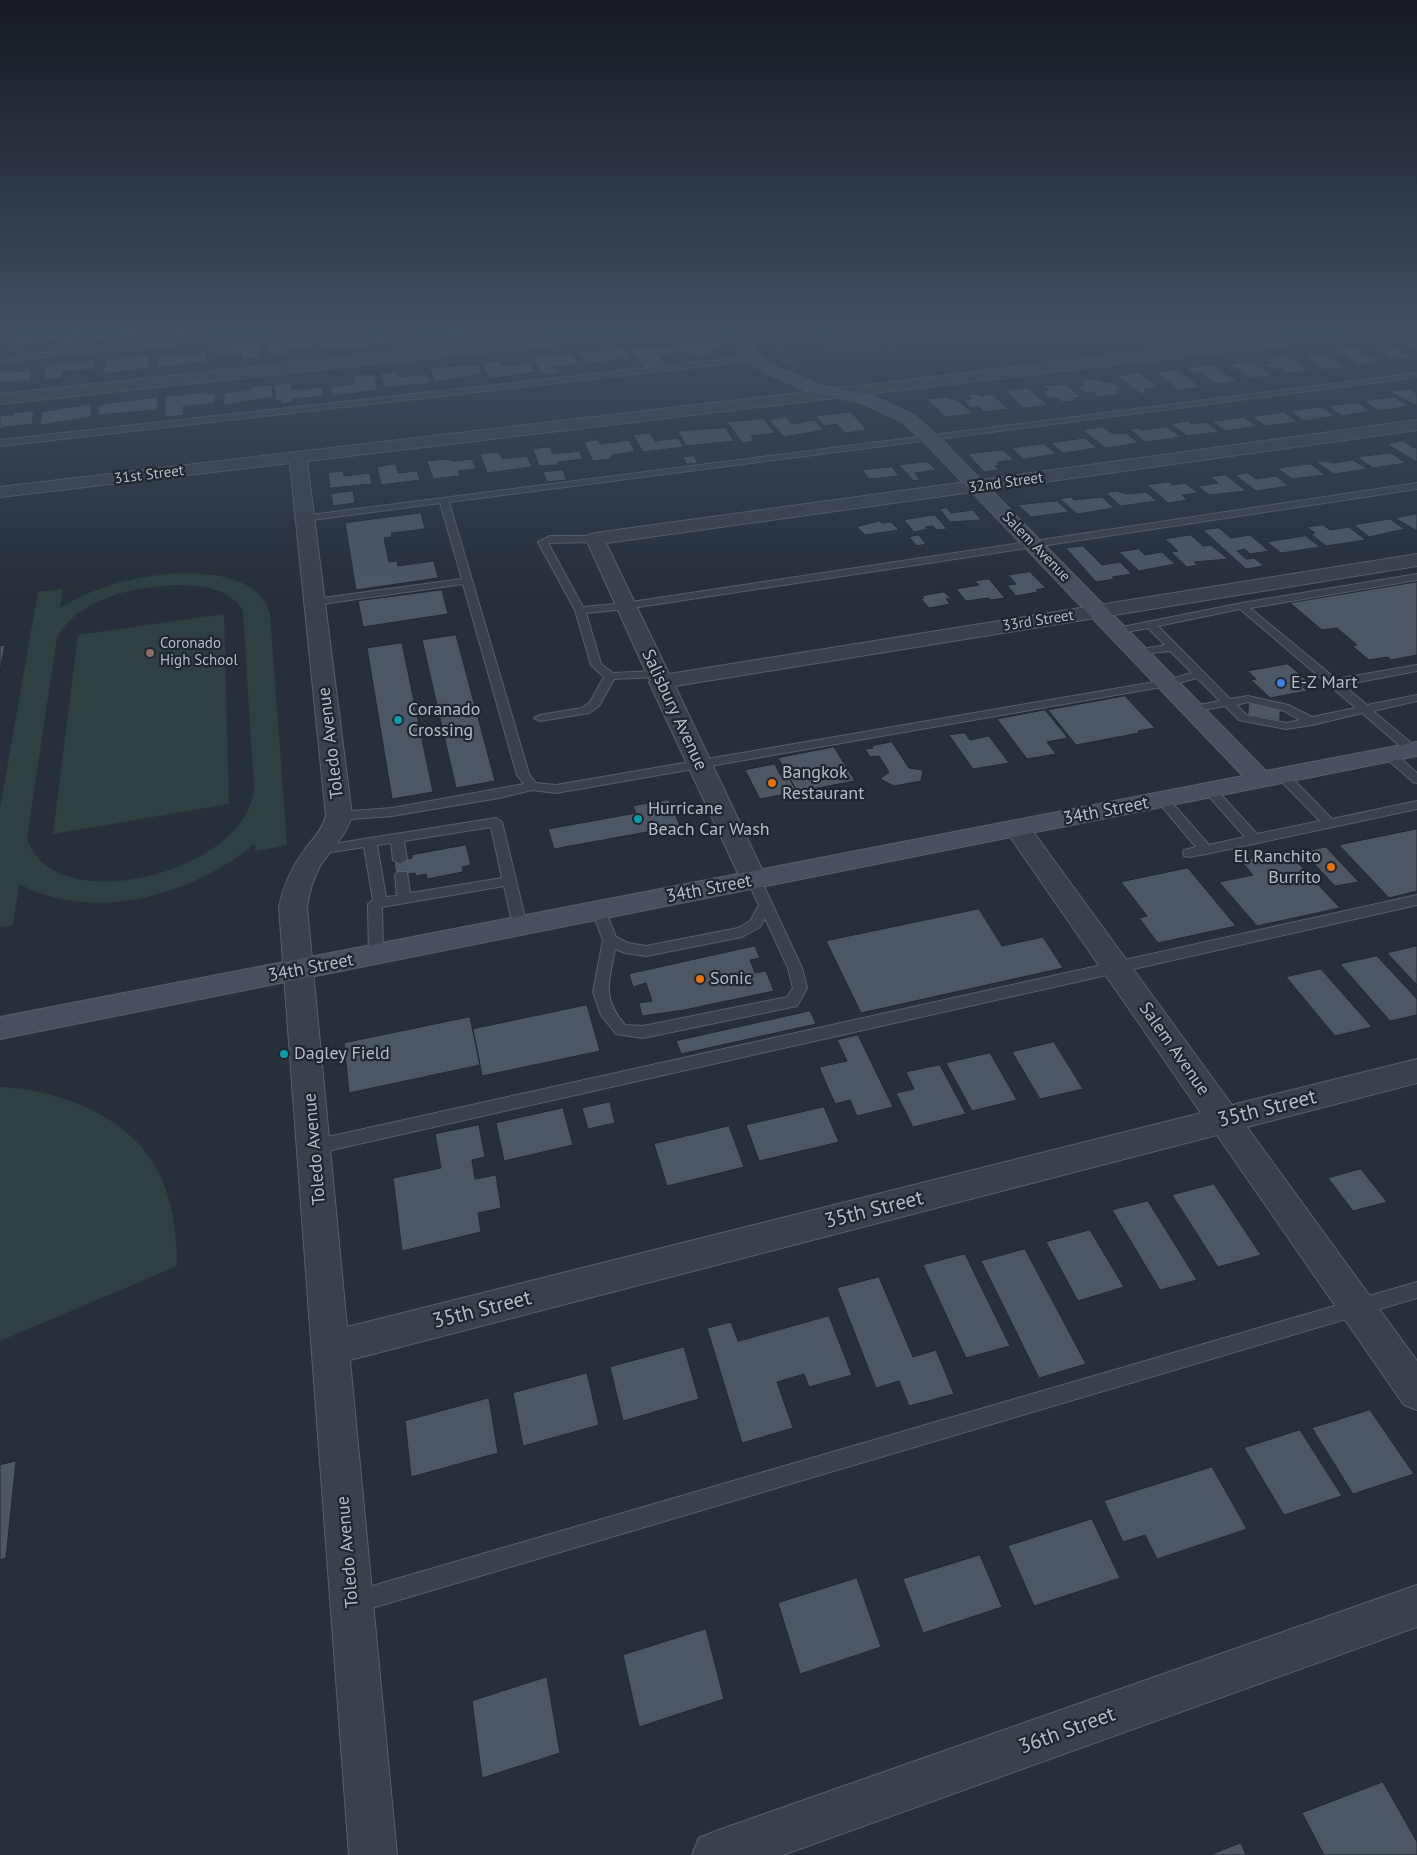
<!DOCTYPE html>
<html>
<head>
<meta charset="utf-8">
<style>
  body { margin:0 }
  canvas { display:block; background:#262f3a }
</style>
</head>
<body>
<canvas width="1417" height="1855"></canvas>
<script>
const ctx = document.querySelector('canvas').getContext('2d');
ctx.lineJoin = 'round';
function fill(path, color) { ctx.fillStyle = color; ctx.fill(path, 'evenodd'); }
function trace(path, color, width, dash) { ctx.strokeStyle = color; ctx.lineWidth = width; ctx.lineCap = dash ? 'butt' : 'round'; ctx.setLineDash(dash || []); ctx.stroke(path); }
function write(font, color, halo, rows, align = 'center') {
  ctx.font = font + ' "PT Sans",sans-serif'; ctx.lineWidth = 4.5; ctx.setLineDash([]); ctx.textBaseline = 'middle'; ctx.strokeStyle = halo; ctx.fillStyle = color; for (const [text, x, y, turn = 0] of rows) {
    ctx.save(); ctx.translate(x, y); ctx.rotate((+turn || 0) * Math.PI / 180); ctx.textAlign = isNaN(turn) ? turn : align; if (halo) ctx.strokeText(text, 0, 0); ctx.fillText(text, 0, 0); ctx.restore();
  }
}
fill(new Path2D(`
  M761,330c11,0 19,10 30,13 17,5 36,6 54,6 20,0 41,-2 61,-7 12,-3 23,-12 35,-12 -27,28 -124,26 -159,14l14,19h-8z
  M808,330h97l-89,9z
  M189,573c31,2 72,6 81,41l17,231 -32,6v-7c-64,51 -159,80 -236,40l-6,41 -13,2v-119l38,-216 25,-3 -3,19c39,-24 83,-34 129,-35zM181,585c23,1 50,4 62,26l11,178c-7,84 -202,133 -227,49l30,-201c24,-41 81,-51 124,-52z
  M224,614l5,190 -176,30 25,-199z
  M0,1087c65,3 141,33 165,100 9,26 12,52 12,79l-177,75z`), '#2e4041');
const building = new Path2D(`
  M84,330v5l24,-2 -1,8 -44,4 3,-13z
  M118,330h42v3l-43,6z
  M173,330h15v6l-16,1z
  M417,330h47l3,7 -18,2 -3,-5 -26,2z
  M468,330h40l-37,6z
  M397,332l3,9 -25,4 -3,-10z
  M59,333v7l-49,7 2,-10z
  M312,338l2,8 -29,3v5l-16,1 -1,-13z
  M370,338l2,8 -51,6 -2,-9z
  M716,339l7,10 -12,1 3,5 -22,2 -3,-4h-8l-8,-11 16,-2 2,3z
  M1417,340v10l-14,-8z
  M259,343l1,15 -19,2v-7l-27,3 -1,-10z
  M1390,344l24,14 -21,2 -23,-14z
  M643,345l1,3 26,-3 6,9 -16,2 7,9 -24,3 -14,-21z
  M1356,348l24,14 -20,3 -24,-14z
  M625,349l6,9 -45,6 -6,-12z
  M206,352v9l-48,7 1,-12 22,-3v2z
  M572,352l7,12 -25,3 4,7 -16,1 -10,-18z
  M1323,353l23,14 -21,3 -22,-14z
  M150,355l-1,13 -45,6 1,-14z
  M1287,356l23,15 -22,2 -7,-4 -7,1 -10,-6 7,-1 -6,-4z
  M95,360l-1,9 -31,3 -1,6 -19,2 3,-15z
  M498,361l3,5 29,-3 5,9 -46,7 -7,-17z
  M1244,362h8l21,14 -22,2 -22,-14z
  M478,365l4,9 -47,8 -5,-14z
  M1212,365l26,17 -22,2 -16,-11 -6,1 -8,-5z
  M15,370l-1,2 18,-2 -2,11 -30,1v-10z
  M1177,370l24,17 -22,3 -24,-18z
  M396,372l2,5 29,-3 3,9 -46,5 -4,-15z
  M1139,373l19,15 -14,1 4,4 -7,1 -24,-18z
  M374,374l4,16 -46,6 -2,-9 24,-3 -2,-8z
  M1097,379l9,4 6,-1 9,7 -5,1 5,4 -22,3 -6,-5 -7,1 -9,-7 8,-1 -5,-4z
  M291,383l1,7 30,-3 2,9 -32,3 1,3 -12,2 -1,-4 -4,1 -2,-16z
  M1065,384l16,13 -8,1 3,3 -13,1 -6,-4h-8l-8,-7 8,-1 -4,-4z
  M272,385l1,12 -49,8v-12l27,-3v-3z
  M1028,388l20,17 -24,3 -19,-18z
  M1409,389l8,5v12l-28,-15z
  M206,392v2l9,-1v10l-32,4 1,8 -19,2v-20z
  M978,394l2,2 12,-2 16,15 -24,3 -5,-5 -8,1 -8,-8 9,-1 -4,-4z
  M158,397l-1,13 -59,5 1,-10z
  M946,397l13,4 14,13 -28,3 -18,-18z
  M1395,397l14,9 -30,5 -15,-10z
  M1358,403l12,8 -28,5 -14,-10z
  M92,404l-1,13 -51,8 2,-13z
  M1321,407l14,9 -31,5 -14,-10z
  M34,411l-2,13 -28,3 -4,2v-14h14v-2z
  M851,412l16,18 -22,3 -8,-9 -13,2 -8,-10z
  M1284,412l14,10 -32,4 -14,-9z
  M786,417l6,7 23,-4 9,10 -40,7 -15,-17z
  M1244,417l13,9 -31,5 -14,-9z
  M764,419l11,14 -24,3 3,5 -11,2 -16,-21z
  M1188,421l4,3 14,-2 13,10 -32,4 -16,-12z
  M1103,427l10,7 13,-1 13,10 -34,5 -22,-18z
  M1167,427l14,10 -36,5 -15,-13 9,-1 3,2z
  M726,428l8,13 -48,5 -8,-15z
  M650,433l5,8 23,-3 6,9 -41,5 -10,-17z
  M1085,438l12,10 -34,5 -12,-10z
  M598,440l2,4 29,-4 6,12 -23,3 -2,4 -17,2 -9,-19z
  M1403,441l11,7h3v14l-30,-18z
  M1044,444l12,10 -33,5 -11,-11z
  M550,447l3,7 26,-3 4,8 -25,3 1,3 -20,1 -6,-17z
  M1003,450l11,10 -17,2 3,3 -5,1 4,4 -15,2 -16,-18z
  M499,452l3,7 25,-3 5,11 -45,6 -7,-19z
  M1391,453l15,10 -33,5 -16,-11z
  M694,456l4,7 -12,1 -3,-7z
  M445,459l10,2 17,-2 4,10 -18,2 2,5 -27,3 -6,-18z
  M1353,460l15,9 -34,5 -18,-12 9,-1 8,2z
  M928,462l8,8 -21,3 5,7 -6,1 -15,-16z
  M396,464l2,9 19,-2 3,9 -39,5 -4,-18z
  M1311,464l14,11 -33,4 -15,-11z
  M892,467l7,9 -30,3 -7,-9z
  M563,470l4,10 -20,2 -4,-10z
  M343,471l1,5 26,-3 2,11 -42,4 -2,-15z
  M1248,473l8,6 20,-3 13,10 -33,5 -21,-16z
  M1226,475l20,16 -37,4 -11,-9 20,-3 -8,-6z
  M1169,482l3,3 13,-2 13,10 -16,2 5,5 -19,3 -21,-18z
  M353,491l2,12 -22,3 -2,-12z
  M1116,491l12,3 18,-2 11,9 -36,5 -15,-13z
  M1071,497l3,3 28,-3 12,11 -37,6 -17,-15z
  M1057,501l12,11 -38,5 -13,-12z
  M947,508l4,5 22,-3 8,10 -31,2 -10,-13z
  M421,513l4,16 -34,4 1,4 -8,1 5,24 8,-1 1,5 36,-5 4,17 -82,12 -11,-67z
  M1417,514v17l-22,-13z
  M935,515l12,14 -10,1 -4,-4 -8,1 3,2 -14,3 -10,-12z
  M1390,519l15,10 -36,8 -15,-12z
  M880,521l2,2 9,-1 8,8 -34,5 -8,-8z
  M1323,525l7,5 19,-3 17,13 -40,6 -15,-12 4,-1 -8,-6z
  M1219,528l12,10 19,-3 19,16 -19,3 -5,-5 -8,2 9,8 8,-1 10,8 -18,3 -43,-39z
  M919,535l7,9 -9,2 -8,-9z
  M1191,535l12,11 8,-1 17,14 -34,3 4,3 -11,2 -16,-15 7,-1 -13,-12z
  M1306,536l14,11 -39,6 -14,-11z
  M1083,546l19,19 18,-3 12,12 -20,3 3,2 -19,3 -30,-34z
  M1139,549l6,6 17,-3 13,12 -36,7 -20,-19z
  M1030,572l16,16 -10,2 2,2 -22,4 -9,-11 9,-1 -8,-9z
  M989,579l16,19 -14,2 -2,-2 -23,3 -10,-12 23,-4 -4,-4z
  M1417,582v73l-26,5 -3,-3 -19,3 -17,-14 5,-1 -20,-17 -15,2 -32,-27z
  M442,590l6,24 -85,13 -5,-26z
  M944,592l7,6 -5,1 4,5 -21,4 -8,-9 3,-1 -2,-2z
  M456,635l39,146 -39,7 -34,-148z
  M402,643l31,149 -41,7 -25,-151z
  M5,645l-5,27v-26z
  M1288,664l24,21 -9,2 4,4 -37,7 -19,-18 5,-1 -8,-8z
  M1125,696l30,32 -17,3 1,2 -63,12 -28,-35z
  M1249,701l31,6v14l-32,-6z
  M1045,710l23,28 -21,4 9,12 -29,5 -30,-40z
  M965,733l5,7 19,-4 20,27 -36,6 -24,-34z
  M892,742l17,26 14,2 -2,11 -27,5 -14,-7 9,-7 -10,-16 -9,1 -5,-8 8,-1 -1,-2z
  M834,747l21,34 -58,11 -19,-34z
  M775,764l5,11 7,-2 10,19 -37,7 -15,-29z
  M669,800l11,26 -126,23 -6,-20 88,-16 -3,-7z
  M1417,829v62l-28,7 -50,-53z
  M466,845l5,20 -9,2 1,5 -36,7 -1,-5 -10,2 -1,-3 -19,3 -2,-15 18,-3v-3z
  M1326,847l33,35 -24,4 -32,-34z
  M1287,851l53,57 -83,18 -38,-44 34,-7 -12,-14z
  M1188,868l48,58 -78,17 -19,-25 8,-2 -26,-34z
  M979,909l23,37 41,-9 20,31 -202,45 -35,-72z
  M755,946l5,12 -10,2 5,13 11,-2 8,20 -90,19 -42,6 -3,-13 13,-2 -6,-18 -13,4 -4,-13z
  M1417,946v39l-30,-32z
  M1377,956l40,43v16l-27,6 -50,-57z
  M1321,969l51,58 -37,9 -49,-59z
  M587,1005l13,46 -118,25 -9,-47z
  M810,1011l6,13 -135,30 -5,-13z
  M470,1017l10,48 -131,28 -5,-50z
  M858,1035l35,72 -36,9 -7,-16 -15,4 -16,-37 28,-6 -10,-21z
  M1054,1042l29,47 -43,10 -28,-47z
  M990,1053l27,47 -45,11 -26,-48z
  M940,1065l26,49 -53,13 -17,-34 18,-4 -8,-17z
  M610,1102l5,21 -27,6 -6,-21z
  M824,1107l15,35 -80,19 -13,-36z
  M563,1108l10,37 -69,16 -8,-38z
  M479,1125l6,32 -13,3 3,19 21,-4 5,33 -23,5 3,19 -79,19 -9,-73 48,-10 -6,-34z
  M729,1126l15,41 -77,19 -13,-42z
  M1361,1169l26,33 -34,9 -25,-33z
  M1214,1184l47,71 -43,12 -46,-72z
  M1148,1201l49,79 -37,10 -48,-80z
  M1090,1230l34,57 -46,14 -32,-59z
  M1025,1249l61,115 -47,14 -58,-117z
  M965,1254l45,92 -44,12 -43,-93z
  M879,1277l34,80 23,-7 18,44 -45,12 -10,-25 -23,7 -39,-100z
  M829,1316l23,59 -43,12 -5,-13 -27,8 16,46 -51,15 -35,-115 24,-6 7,19z
  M684,1347l15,52 -76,22 -13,-54z
  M587,1373l12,52 -76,21 -10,-53z
  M489,1398l9,55 -87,24 -6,-56z
  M1370,1410l44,64 -61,20 -41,-66z
  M1300,1430l42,66 -58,19 -40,-67z
  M16,1461l-10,97 -6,2v-95z
  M1212,1467l35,62 -90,30 -12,-24 -22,7 -19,-41z
  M1092,1519l28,59 -86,28 -26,-60z
  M980,1555l22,52 -79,26 -20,-54z
  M857,1578l24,69 -81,27 -22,-71z
  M706,1629l18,70 -85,28 -16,-72z
  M547,1677l13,76 -78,25 -10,-77z
  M1383,1782l34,60v13h-93l-22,-42z
  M1241,1843l5,12h-36z`);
fill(building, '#4d5663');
trace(building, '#212832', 1);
const lane = new Path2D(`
  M272,330h27l-3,2 -271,27 -25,6v-4l25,-6z
  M755,356h3v4l-758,86v-6z
  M1417,373v4l-968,125 80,272 7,9 20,2 610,-105 26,-7 -22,-22 -37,4 -1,-2 1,-2 32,-6 -17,-17 -32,6 -4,-1 -1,-2 1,-2 130,-26 175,-29v6l-167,28 86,71 81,-14v6l-74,14 24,20 50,-10v6l-44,10 43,36v6h-8l-46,-40 -50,12 -26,4 -47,-9 -14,-14 -33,6 -4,-1 -2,-2 2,-2 32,-6 -23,-23 -30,8 -611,107 -24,-3 -33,8 -107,18 -53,4 -6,-4 6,-4 53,-4 132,-24 -7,-9 -54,-191 -148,21 -5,-3 5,-3 147,-20 -22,-76 -135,18 -3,-1v-4zM1240,609l116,99 -44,9 -24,-12 -40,-9 -18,3 -72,-73zM1248,702l36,9 16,9 -14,3 -39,-8 -11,-10z
  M1417,483v6l-792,120 -39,4 15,51 12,9 43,-2 5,3 -5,3 -42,2 -15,27 -10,7 -49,8 -6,-3 6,-3 42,-7 8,-6 14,-25 -13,-12 -16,-55 -37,-68 12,-6h45l5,3 -5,3 -47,1 35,64 42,-4z
  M1390,751l4,1 23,21v10l-4,-1 -27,-24 -2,-3z
  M1283,772l4,1 45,46 85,-18v8l-211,45 -17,3 -5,-1 -1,-3 1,-3 12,-3 -37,-44 -2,-3 2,-3h8l42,48 36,-8 -39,-44 -2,-3 2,-3h8l43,47 63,-13 -41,-42 -2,-3z
  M496,818l6,4 25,104 -2,3h-10l-2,-3 -9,-40 -122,21 1,48 -2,4h-10l-2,-4 -1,-51 5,-4 -9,-53 -45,7 -5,-1 -1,-3 1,-3zM491,827l11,51 -92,15 -3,-21h-10l-2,3 2,21 -11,1 -9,-52 14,-2 2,17 7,4 7,-4 -3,-19z
  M754,876l5,1 2,3 41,88 5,20 -10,18 -154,32 -27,-4 -15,-19 -8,-23 10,-52 -11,-29 2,-3h10l12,29 12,6 18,3 92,-18 12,-7 9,-16 -12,-25 2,-3zM765,918l23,50 5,20 -6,9 -144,29 -18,-1c-24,-28 -16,-43 -10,-76l10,4 21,3 96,-19 18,-10z
  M1417,895v10l-1103,249 -6,-2 -2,-5 2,-5 6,-2z
  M1417,1282v16l-1062,315 -7,-4 -4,-7 4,-7 7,-4z`);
const street = new Path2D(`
  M606,330h50l-7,4 -649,70v-10z
  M1332,330h45l-7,4 -1063,127 45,355c-6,20 -21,33 -32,50 -7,13 -11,27 -13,41l40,420 854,-214 -197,-285 4,-6 9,-2 9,2 206,283 185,-46v24l-170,44 170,234v49l-13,-5 -187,-270 -867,225 47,495h-48l-70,-948c4,-21 13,-40 26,-58 9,-11 17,-19 21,-33l-36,-353 -290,34v-10z
  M1417,420v10l-811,113 63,131 748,-120v12l-742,120 92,194 -4,6 -9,3 -9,-3 -4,-6 -92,-198 1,-1 -64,-142 2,-4 7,-2z
  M1417,1585v42l-634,228h-91l7,-17 17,-7z`);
const secondary = new Path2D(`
  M725,330h15l21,27 13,9 43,18 56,12 42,20 26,23 325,332 151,-29v14l-1417,283v-22l1243,-241 -314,-329 -26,-25 -41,-19 -55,-12 -43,-19 -13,-9z`);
trace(lane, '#585f69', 2);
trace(street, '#585f69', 2);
trace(secondary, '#585f69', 2);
fill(lane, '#3a414b');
fill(street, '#3a414b');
fill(secondary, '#48505d');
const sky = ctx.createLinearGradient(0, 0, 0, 590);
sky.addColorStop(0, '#151a20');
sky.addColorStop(0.56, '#414d60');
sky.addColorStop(1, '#414d6000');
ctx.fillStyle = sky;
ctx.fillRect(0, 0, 1417, 590);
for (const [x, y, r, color] of [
  [150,653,5,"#8d6e63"],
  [1281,683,5,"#3f7fe0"],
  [398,720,5,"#0f9aa8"],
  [772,783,5,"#e8710a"],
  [638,819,5,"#0f9aa8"],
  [1331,867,5,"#e8710a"],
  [700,979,5,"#e8710a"],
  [284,1054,5,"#0f9aa8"]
]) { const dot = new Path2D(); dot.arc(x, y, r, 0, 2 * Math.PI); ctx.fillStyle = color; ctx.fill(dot); trace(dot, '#1f2630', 2); }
write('15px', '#b5bcc6', '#1f2630', [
  ["31st Street",149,475,-7],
  ["32nd Street",1006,483,-8],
  ["Salem Avenue",1036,547,46],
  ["33rd Street",1038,621,-9]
]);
write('15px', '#b5bcc6', '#1f2630', [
  ["Coronado",160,644],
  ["High School",160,661]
], 'left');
write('18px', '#b5bcc6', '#1f2630', [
  ["E-Z Mart",1291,683],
  ["Coranado",408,710],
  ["Crossing",408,731],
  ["Bangkok",782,773],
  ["Restaurant",782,794],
  ["Hurricane",648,809],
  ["Beach Car Wash",648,830],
  ["El Ranchito",1321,857,"right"],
  ["Burrito",1321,878,"right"],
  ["Sonic",710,979],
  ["Dagley Field",294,1054]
], 'left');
write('18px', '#b5bcc6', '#1f2630', [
  ["Salisbury Avenue",674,710,65],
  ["Toledo Avenue",331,743,-97],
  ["34th Street",1106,811,-11],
  ["34th Street",709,889,-11],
  ["34th Street",311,968,-11],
  ["Salem Avenue",1174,1049,55],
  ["Toledo Avenue",315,1149,-95],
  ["Toledo Avenue",348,1552,-95]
]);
write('21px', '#b5bcc6', '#1f2630', [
  ["35th Street",1267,1109,-14],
  ["35th Street",874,1210,-14],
  ["35th Street",482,1310,-14],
  ["36th Street",1067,1731,-20]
]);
</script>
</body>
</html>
